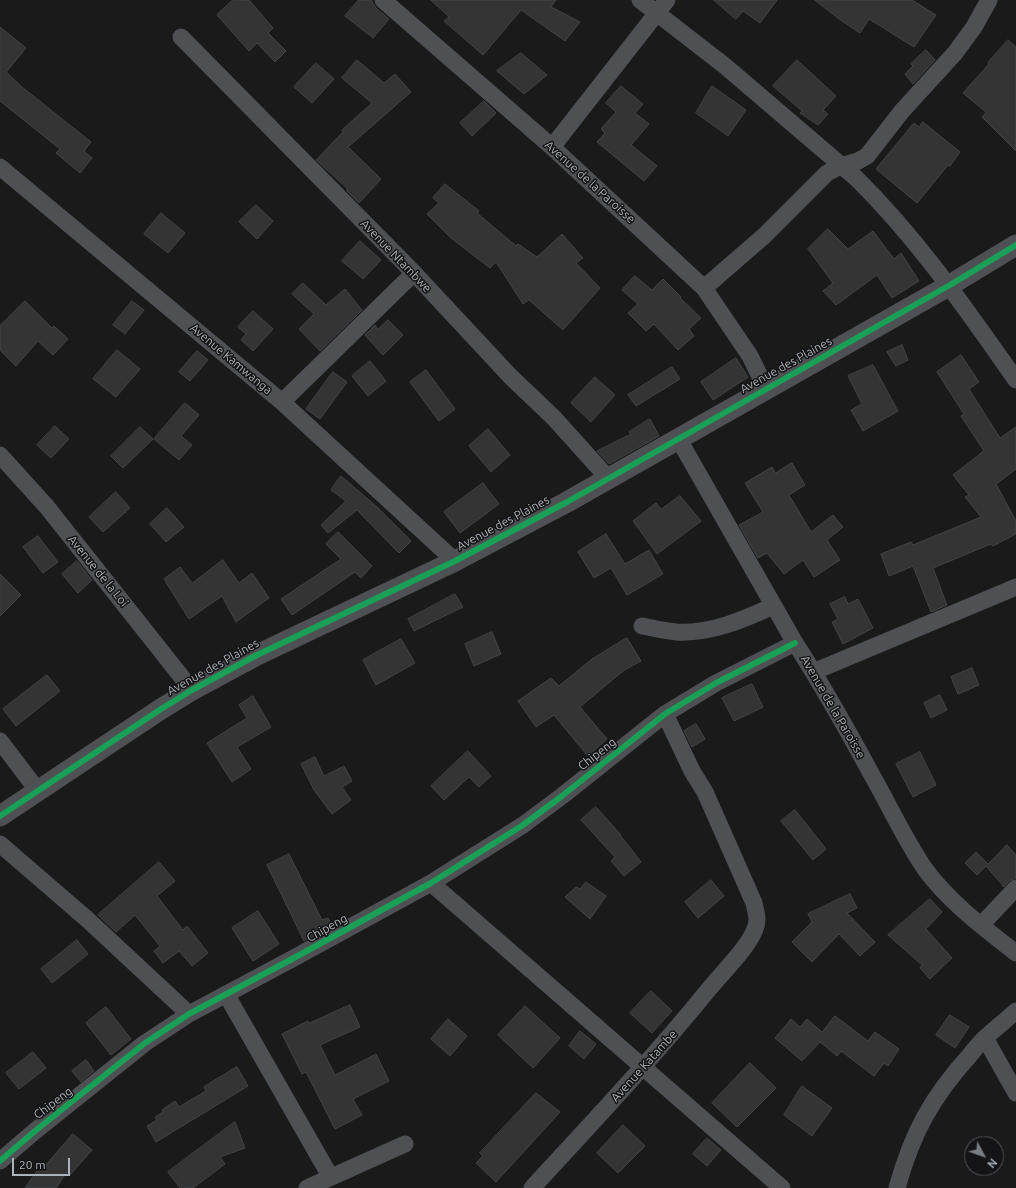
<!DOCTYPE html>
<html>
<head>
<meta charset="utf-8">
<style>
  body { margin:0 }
  #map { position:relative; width:1016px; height:1188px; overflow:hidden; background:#1a1a1a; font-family:Ubuntu,sans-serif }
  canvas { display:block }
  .north { position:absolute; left:964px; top:1136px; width:40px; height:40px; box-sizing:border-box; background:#141416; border:1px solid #515357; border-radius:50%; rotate:131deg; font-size:11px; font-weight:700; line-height:16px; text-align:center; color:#acb2b9 }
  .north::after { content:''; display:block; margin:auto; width:14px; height:18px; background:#797d81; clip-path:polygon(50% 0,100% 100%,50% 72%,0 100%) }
  .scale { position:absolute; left:12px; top:1158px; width:58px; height:18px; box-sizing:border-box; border:2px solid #acb2b9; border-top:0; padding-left:5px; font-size:12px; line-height:14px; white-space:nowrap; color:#acb2b9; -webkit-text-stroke:3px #141416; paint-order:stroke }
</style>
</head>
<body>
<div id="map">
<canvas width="1016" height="1188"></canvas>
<div class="north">N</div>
<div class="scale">20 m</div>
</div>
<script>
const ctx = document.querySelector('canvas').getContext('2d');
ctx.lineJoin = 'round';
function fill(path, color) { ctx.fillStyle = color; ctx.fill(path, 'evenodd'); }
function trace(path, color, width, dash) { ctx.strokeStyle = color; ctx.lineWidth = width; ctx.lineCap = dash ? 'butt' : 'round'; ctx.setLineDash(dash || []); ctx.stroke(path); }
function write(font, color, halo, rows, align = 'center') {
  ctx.font = font + ' Ubuntu,sans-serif'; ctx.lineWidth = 3; ctx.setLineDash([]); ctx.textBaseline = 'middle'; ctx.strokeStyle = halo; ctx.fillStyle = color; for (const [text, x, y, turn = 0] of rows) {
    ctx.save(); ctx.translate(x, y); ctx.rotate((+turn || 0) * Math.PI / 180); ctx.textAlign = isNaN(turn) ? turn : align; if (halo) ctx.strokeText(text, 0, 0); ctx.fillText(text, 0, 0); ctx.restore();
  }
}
const building = new Path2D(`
  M233,0h16l24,28 -5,5 18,18 -11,11 -18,-19 -8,8 -32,-36z
  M359,0h12l5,8 13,11 -16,19 -28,-22z
  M431,0h125l-5,7 29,15 -15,19 -44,-31 -38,45 -39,-34 5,-4z
  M714,0h63l-17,23 -17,-12 -7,8z
  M815,0h97l24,15 -22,32 -45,-28 -9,14 -21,-14z
  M0,27l26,21 -20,24 16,15 69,55 -7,9 8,7 -12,15 -24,-20 4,-4 -60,-48z
  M1008,40l8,7v104l-34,-34 4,-5 -23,-19 26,-29 -1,-1z
  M926,50l9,10 -22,24 -8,-10 8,-8 -2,-2z
  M521,53l26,22 -23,19 -27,-23z
  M357,60l27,23 11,-9 16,18 -63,55 33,32 -22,24 -13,-13 2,-1 -32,-29 27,-28 -1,-2 30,-27 -30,-25z
  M797,60l39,36 -13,14 5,4 -10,11 -18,-12 2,-2 -29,-25z
  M316,63l18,16 -22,24 -18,-16z
  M621,86l22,18 -8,9 14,11 -18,21 26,21 -13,15 -47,-39 8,-9 -4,-4 15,-17 -10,-9z
  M712,86l34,24 -18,26 -32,-23z
  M484,101l12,12 -24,23 -12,-13z
  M923,122l37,30 -10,14 -2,-1 -31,38 -41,-34 38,-46 5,4z
  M445,184l34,27 -2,2 39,33 2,-2 19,13 25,-23 21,24 -7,5 24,25 -37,42 -34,-30 -6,4 -27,-42 -6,6 -39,-30 -24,-24 12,-11 -6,-5z
  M256,205l17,16 -16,18 -18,-17z
  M161,213l24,20 -17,20 -24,-19z
  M828,229l20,20 25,-18 21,28 7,-6 18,28 -27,17 -15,-23 -41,30 -13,-14 10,-8 -25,-34z
  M360,241l21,19 -18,19 -21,-18z
  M635,276l17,14 11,-11 18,18 -1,1 21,20 -12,11 5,7 -16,14 -24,-26 -8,7 -18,-18 10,-9 -16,-14z
  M303,283l23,22 19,-16 17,21 -42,41 -21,-22 15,-15 -22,-20z
  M25,301l27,27 2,-2 14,13 -15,16 -15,-14 -22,25 -16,-16v-24z
  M132,301l12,9 -19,24 -12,-9z
  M253,311l20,18 -20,22 -12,-11 5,-6 -8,-7z
  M388,320l15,15 -20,20 -18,-20 10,-10 3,4z
  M902,345l6,15 -12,6 -9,-14z
  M117,350l23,19 -24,28 -23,-18z
  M197,351l11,9 -18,21 -11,-9z
  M961,355l18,27 -10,7 31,49 16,-11v42l-20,15 20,37v13l-23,12 -2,-2 -58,24 14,37 -16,7 -18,-46 -24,10 -8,-22 30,-12 2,3 68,-28 -16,-20 4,-2 -16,-20 31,-24 -23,-35 3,-2 -27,-42z
  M736,358l12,19 -35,23 -12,-18z
  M370,361l16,20 -18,15 -16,-20z
  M873,365l25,46 -35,20 -12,-21 11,-6 -14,-28z
  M672,367l8,12 -44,27 -8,-11z
  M426,370l29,39 -16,12 -29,-39z
  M333,372l14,10 -27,37 -14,-10z
  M595,377l20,18 -24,27 -20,-19z
  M185,403l14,12 -18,21 11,9 -13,15 -25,-21z
  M650,419l9,17 -50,28 -12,-13 34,-17 -2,-2z
  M55,426l14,13 -18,19 -14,-13z
  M140,427l13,12 -30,29 -12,-12z
  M488,429l22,26 -19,17 -22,-26z
  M792,463l13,22 -16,10 22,37 22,-17 10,12 -16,13 13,20 -26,17 -11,-17 -19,14 -17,-21 -9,5 -19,-33 24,-13 -18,-29 27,-16 3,6z
  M341,476l36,31 34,34 -12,12 -42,-43 -29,23 -7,-8 25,-24 -15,-11z
  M483,483l16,21 -39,29 -16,-21z
  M116,492l14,16 -27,24 -14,-15z
  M680,496l21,25 -44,33 -24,-33 23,-18 5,6z
  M167,508l17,19 -18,15 -16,-18z
  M338,532l34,34 -11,12 -6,-6 -63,43 -11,-16 60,-40 -15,-15z
  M606,534l19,30 24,-14 14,24 -36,21 -16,-27 -17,10 -16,-26z
  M38,536l20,26 -15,11 -20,-26z
  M223,560l16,23 13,-10 17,25 -33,24 -14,-26 -33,23 -25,-40 16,-12 12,16z
  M77,561l15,19 -14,13 -16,-19z
  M0,574l21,21 -21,21z
  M455,594l8,13 -49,24 -6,-12z
  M845,597l3,7 10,-5 15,29 -30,16 -11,-22 6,-3 -8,-15z
  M492,632l9,22 -27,12 -9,-22z
  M627,638l14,23 -18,10 -43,36 27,32 -19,17 -34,-41 -18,12 -18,-26 33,-23 8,8 33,-27z
  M401,639l14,24 -39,22 -13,-25z
  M972,668l7,17 -21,9 -7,-17z
  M47,675l13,16 -44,35 -13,-17z
  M752,684l11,23 -29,14 -12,-23z
  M940,695l7,15 -16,8 -7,-15z
  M253,696l18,31 -34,20 14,22 -19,13 -25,-39 40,-25 -8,-13z
  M696,724l9,15 -13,8 -8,-16z
  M468,751l23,25 -12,11 -10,-10 -25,23 -13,-14z
  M920,752l16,33 -23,12 -17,-33z
  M315,757l9,19 20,-10 8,15 -10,6 9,13 -19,14 -18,-24 -13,-26z
  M596,807l25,28h-1l21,27 -17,14 -13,-15 4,-4 -34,-37z
  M795,810l31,39 -13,11 -32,-39z
  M1007,845l9,10v23l-7,3 -5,6 -18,-21 -9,9 -12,-12 11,-11 12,12z
  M289,854l33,66 6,-2 4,8 -28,15 -37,-76z
  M159,862l16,19 -18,15 26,34 4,-4 21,27 -16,13 -13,-15 -16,12 -9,-12 6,-5 -25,-31 -19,17 -18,-17z
  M711,880l13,16 -26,22 -13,-16z
  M586,882l20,14 -16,23 -25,-22 11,-10 4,2z
  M850,894l7,14 -10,5 28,29 -15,14 -21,-22 -27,28 -20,-20 20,-20 -4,-8z
  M930,899l12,13 -16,17 26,29 -22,21 -10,-11 2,-3 -34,-30z
  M258,911l21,33 -26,17 -21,-33z
  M77,940l11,14 -36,29 -11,-14z
  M651,991l21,20 -20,22 -22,-20z
  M350,1005l10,22 -40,18 15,30 41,-21 13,27 -36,18 9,16 -27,14 -29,-57 -4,2 -20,-40 26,-13 1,2z
  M525,1006l35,32 -27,30 -35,-33z
  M106,1007l25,32 -20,16 -25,-32z
  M950,1015l19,12 -14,21 -19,-13z
  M835,1016l33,25 7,-9 24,17 -11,17 -4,-3 -10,13 -33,-25 -4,5 -17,-14 -18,19 -27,-23 16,-19 9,8 7,-8 15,13z
  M448,1019l19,17 -17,20 -19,-17z
  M580,1031l16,13 -12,15 -15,-13z
  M33,1052l13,16 -27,21 -13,-16z
  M86,1060l8,11 -13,11 -9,-11z
  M750,1063l26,25 -39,39 -25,-24z
  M237,1067l11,19 -92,56 -9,-16 10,-6 -2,-3 8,-5 -1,-2 13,-9 4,6 27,-16 -2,-4z
  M802,1086l30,22 -20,28 -28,-21z
  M536,1093l24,19 -64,70 -20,-19 7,-7 -3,-3z
  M235,1122l10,26 -25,9 5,7 -32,24h-13l-12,-16z
  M623,1125l22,21 -27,27 -21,-20z
  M73,1134l19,16 -22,25 -3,-3 -11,16h-31l14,-20 3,1z
  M707,1138l14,12 -14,16 -14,-12z`);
fill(building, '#343435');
trace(building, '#424446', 1);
trace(new Path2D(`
  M383,0l169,147 152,141 46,68 16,33
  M640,0l85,66 131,112c62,61 110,131 160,202
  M181,37l233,236 96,103 44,42 54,60
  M552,147l115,-147
  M0,167l282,235 173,159
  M704,288l60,-52 63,-63 14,-7 17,-5 9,-5 35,-45 53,-58 19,-26 15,-27
  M282,402l132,-129
  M678,438l117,205c28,43 53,88 78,134 17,30 32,63 52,92 24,33 59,59 91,84
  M0,455l47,52 145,183
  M642,626c11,2 23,5 34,6 34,2 67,-12 97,-26
  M813,672l203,-85
  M0,741l38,50
  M0,844l88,76 101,94
  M431,883l351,305
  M981,925l35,-37
  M226,994l104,182
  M985,1038l31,55
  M0,1161l35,-30 110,-88 44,-29 103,-55 139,-76 92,-58 39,-29 103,-82 51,-31 79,-40
  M307,1188l98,-44
  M532,1188c60,-65 121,-130 177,-199 13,-16 39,-41 46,-60 4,-9 1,-16 -1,-26l-49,-111 -13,-21 -27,-57
  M897,1188c15,-55 35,-91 73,-133 5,-6 10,-13 16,-18 10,-9 20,-17 30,-26`), '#4e5053', 17);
trace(new Path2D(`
  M0,816l161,-107 31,-19 65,-35 198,-94 112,-59 383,-217 66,-40`), '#4e5053', 21);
trace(new Path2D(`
  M0,816l161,-107 31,-19 65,-35 198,-94 112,-59 383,-217 66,-40
  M0,1161l35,-30 110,-88 44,-29 103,-55 139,-76 92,-58 39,-29 103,-82 51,-31 79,-40`), '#1a9f57', 6);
write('12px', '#acb2b9', '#141416', [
  ["Avenue de la Paroisse",590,182,42],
  ["Avenue Ntambwe",396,256,46],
  ["Avenue Kamwanga",231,359,40],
  ["Avenue des Plaines",786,365,-29],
  ["Avenue des Plaines",503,523,-28],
  ["Avenue de la Loi",98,571,51],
  ["Avenue des Plaines",213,667,-29],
  ["Avenue de la Paroisse",833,707,60],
  ["Chipeng",597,754,-38],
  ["Chipeng",327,928,-29],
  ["Avenue Katambe",644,1066,-48],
  ["Chipeng",53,1103,-37]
]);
</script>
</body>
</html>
